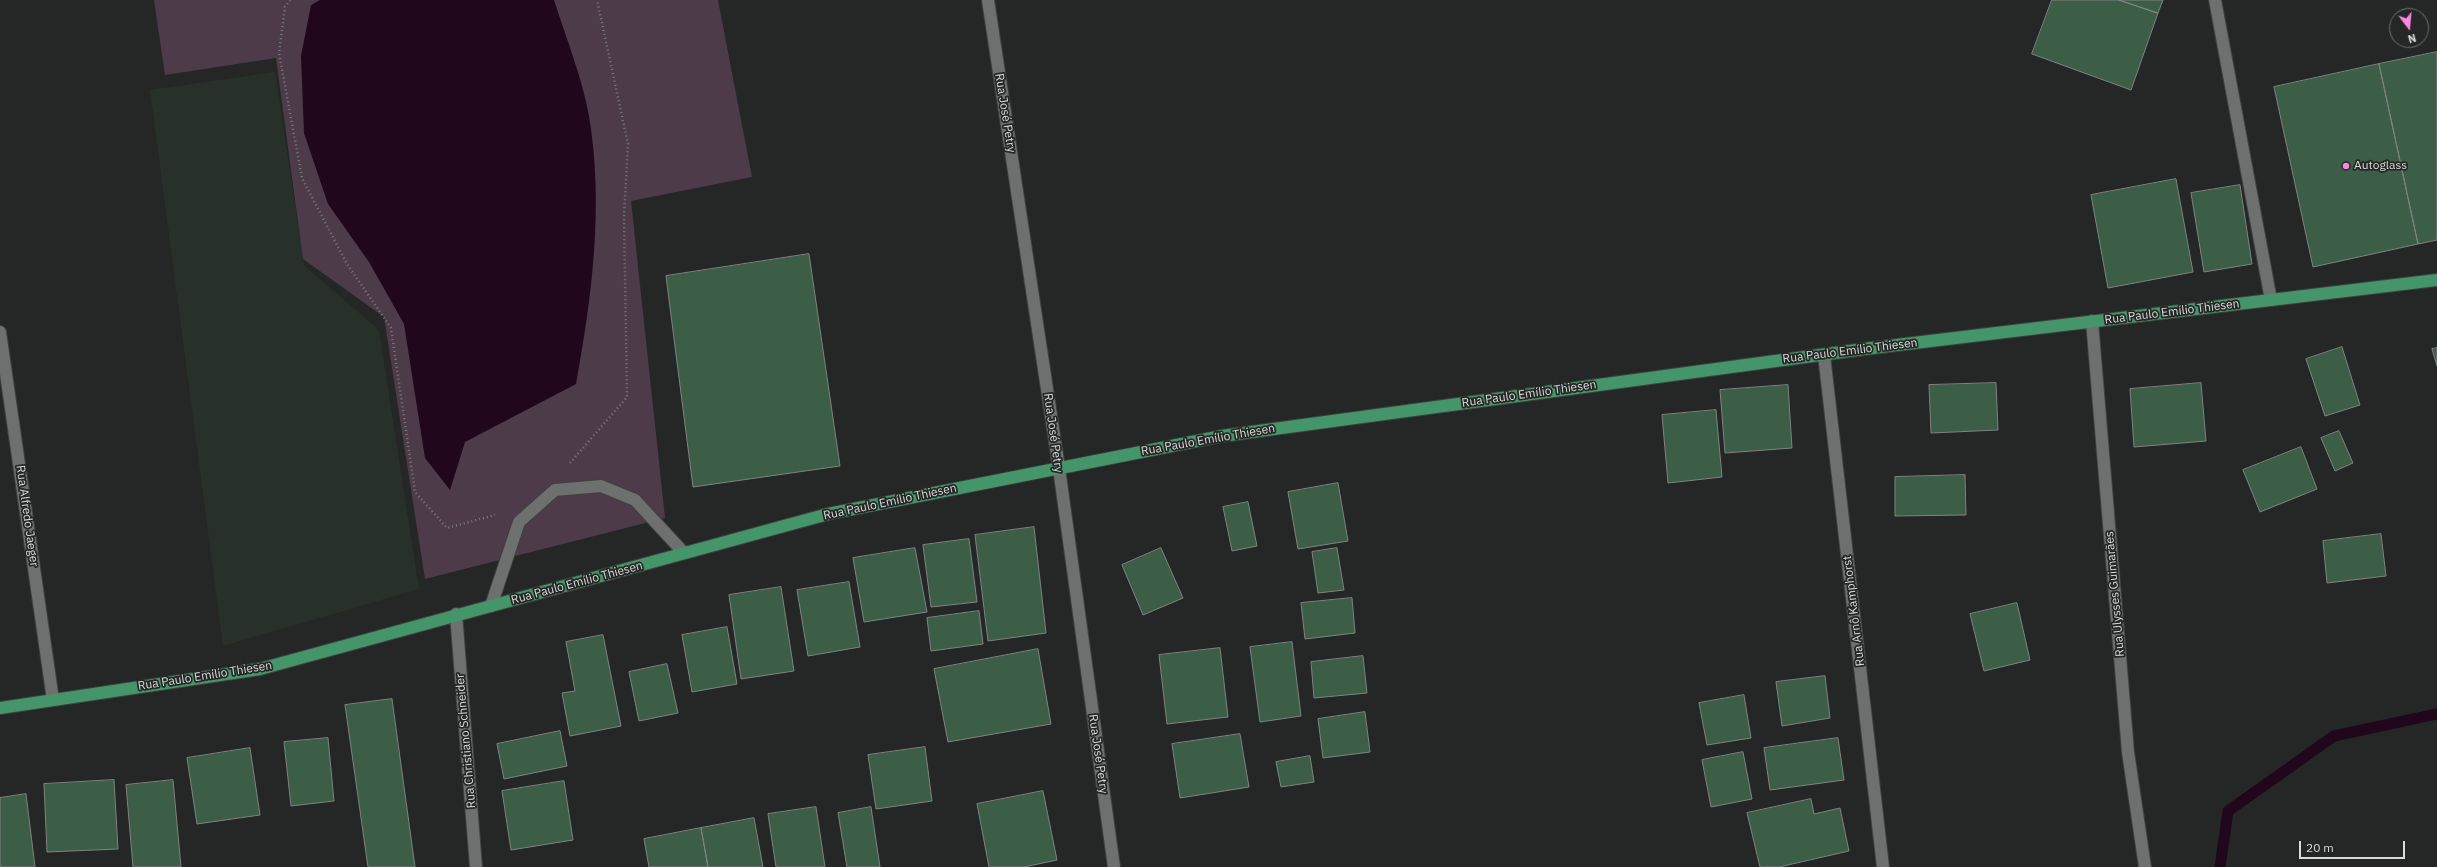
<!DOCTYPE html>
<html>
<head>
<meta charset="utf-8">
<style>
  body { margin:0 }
  #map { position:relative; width:2437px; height:867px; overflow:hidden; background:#242725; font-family:"IBM Plex Sans",sans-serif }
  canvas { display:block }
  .north { position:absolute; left:2389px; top:8px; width:40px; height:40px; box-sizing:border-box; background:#242725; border:1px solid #6c6f6d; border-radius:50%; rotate:164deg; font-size:11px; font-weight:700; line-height:16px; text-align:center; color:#d9dbd9 }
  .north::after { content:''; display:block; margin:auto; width:14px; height:18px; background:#fb86e4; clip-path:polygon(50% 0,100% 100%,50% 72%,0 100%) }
  .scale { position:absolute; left:2299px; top:841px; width:106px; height:18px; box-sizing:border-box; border:2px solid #d9dbd9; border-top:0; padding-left:5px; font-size:12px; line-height:14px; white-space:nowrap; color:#d9dbd9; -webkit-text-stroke:3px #242725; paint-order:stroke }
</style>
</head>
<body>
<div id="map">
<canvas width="2437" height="867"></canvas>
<div class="north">N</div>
<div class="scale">20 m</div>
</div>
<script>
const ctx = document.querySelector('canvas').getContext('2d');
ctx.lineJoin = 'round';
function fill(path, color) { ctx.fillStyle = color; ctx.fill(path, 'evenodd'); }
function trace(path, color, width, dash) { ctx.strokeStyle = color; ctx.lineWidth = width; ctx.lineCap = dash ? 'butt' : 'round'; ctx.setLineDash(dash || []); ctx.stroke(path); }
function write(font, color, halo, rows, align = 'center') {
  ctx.font = font + ' "IBM Plex Sans",sans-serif'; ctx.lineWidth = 3.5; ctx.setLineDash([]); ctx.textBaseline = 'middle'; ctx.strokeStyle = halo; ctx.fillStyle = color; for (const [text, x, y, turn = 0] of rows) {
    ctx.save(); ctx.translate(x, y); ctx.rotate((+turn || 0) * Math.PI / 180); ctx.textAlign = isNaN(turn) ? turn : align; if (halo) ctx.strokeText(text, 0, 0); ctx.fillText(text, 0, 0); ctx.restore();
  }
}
fill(new Path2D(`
  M275,72l29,193 75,65 40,259 -196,57 -73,-556z`), '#28302a');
fill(new Path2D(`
  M154,0h564l34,177 -121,24 34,317 -240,61 -41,-262 -81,-58 -27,-201 -111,17z`), '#4d3b49');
fill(new Path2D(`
  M320,0h234c12,38 28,77 35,116 15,89 3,181 -13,268l-111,58 -15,48 -25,-32 -21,-134 -35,-62 -41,-58 -24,-71 -3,-77 10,-51z`), '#20071c');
trace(new Path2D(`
  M2220,867l8,-56 106,-75 103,-22`), '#20071c', 11);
const building = new Path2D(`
  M2052,0h67l39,13 -27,77 -99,-36z
  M2119,0h44l-5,13z
  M2437,52v188l-19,4 -39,-180z
  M2379,64l39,180 -105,23 -39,-180z
  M2176,179l17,93 -85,16 -17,-93z
  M2240,185l12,79 -48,8 -13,-79z
  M809,254l31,212 -147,21 -27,-211z
  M2342,347l18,58 -35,11 -19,-57z
  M2437,348v18l-5,-17z
  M1996,383l2,47 -67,3 -2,-48z
  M2201,383l5,58 -72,6 -4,-58z
  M1788,385l4,63 -67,5 -5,-63z
  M1716,410l6,67 -54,6 -6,-68z
  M2339,431l14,32 -18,8 -14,-33z
  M2301,447l16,42 -57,23 -17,-42z
  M1965,475l1,40 -71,1v-39z
  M1338,483l10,58 -50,8 -10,-57z
  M1248,502l9,44 -25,5 -9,-44z
  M1034,527l12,106 -58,8 -13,-106z
  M2381,534l5,42 -59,7 -4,-42z
  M969,539l8,63 -46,5 -8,-62z
  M915,548l12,64 -63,10 -11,-64z
  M1161,548l22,50 -40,17 -21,-50z
  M1337,548l7,42 -26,3 -6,-41z
  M849,582l11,65 -52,9 -11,-66z
  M781,587l13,84 -53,8 -12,-84z
  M1352,598l3,35 -50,6 -4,-36z
  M2017,603l13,57 -46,11 -14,-57z
  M979,611l4,33 -52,7 -4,-33z
  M727,627l10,57 -45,8 -10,-57z
  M603,635l18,91 -51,10 -8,-43 13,-2 -9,-49z
  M1292,642l9,74 -41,6 -10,-75z
  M1220,648l8,69 -61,7 -8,-69z
  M1038,649l13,75 -103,18 -14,-73z
  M1363,656l4,37 -53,5 -3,-36z
  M667,664l11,49 -39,8 -10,-49z
  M1825,676l5,42 -48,8 -6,-44z
  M1744,695l7,43 -44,7 -8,-42z
  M392,699l23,168h-47l-23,-162z
  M1365,712l5,40 -47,6 -5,-39z
  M560,731l7,35 -63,13 -7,-35z
  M1240,734l9,53 -69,11 -8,-54z
  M328,738l6,63 -43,5 -7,-64z
  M1838,738l6,42 -74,10 -6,-42z
  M925,747l7,54 -56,8 -8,-54z
  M250,748l10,67 -63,9 -10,-66z
  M1743,752l9,47 -41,8 -9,-47z
  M1310,756l4,26 -33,5 -5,-25z
  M114,780l4,69 -71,3 -3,-68z
  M173,780l8,87h-48l-7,-82z
  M564,781l9,59 -62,10 -9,-59z
  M1043,791l14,69 -33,7h-35l-12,-63z
  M26,794l9,73h-35v-69z
  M1811,799l3,15 26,-6 9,43 -70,16h-19l-13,-54z
  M816,807l9,60h-49l-8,-53z
  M871,807l9,60h-33l-9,-54z
  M754,818l9,49h-55l-7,-39z
  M701,828l7,39h-59l-5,-28z`);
fill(building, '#3c5e47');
trace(building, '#808381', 1);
const minor = new Path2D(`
  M988,0l71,468 55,399
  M2215,0l56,300
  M2092,321l36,431 17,115
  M0,332l53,368
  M1824,355l59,512
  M491,606l28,-84 36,-32 46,-4 34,14 49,53
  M456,614l20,253`);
const major = new Path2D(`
  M0,708l260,-39 568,-155 394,-78 642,-87 573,-69`);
trace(minor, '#3f413f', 14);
trace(major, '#3f413f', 14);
trace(new Path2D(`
  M290,0l-5,7 -6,46 23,125 45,86 44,64 24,164 32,36 48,-13
  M570,463l57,-66 -3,-181 4,-72 -31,-144`), '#797c7a', 2.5, [1, 3]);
trace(minor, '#6d706e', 12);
trace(major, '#44956a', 12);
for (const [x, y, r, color] of [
  [2346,166,4,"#fb86e4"]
]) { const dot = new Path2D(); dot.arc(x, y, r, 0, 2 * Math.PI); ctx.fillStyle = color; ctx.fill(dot); trace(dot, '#242725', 1.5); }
write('12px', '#d9dbd9', '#242725', [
  ["Rua José Petry",1005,113,81],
  ["Rua Paulo Emílio Thiesen",2172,312,-7],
  ["Rua Paulo Emílio Thiesen",1850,351,-7],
  ["Rua Paulo Emílio Thiesen",1529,394,-8],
  ["Rua José Petry",1053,433,82],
  ["Rua Paulo Emílio Thiesen",1208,440,-10],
  ["Rua Paulo Emílio Thiesen",890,502,-12],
  ["Rua Alfredo Jaeger",27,516,82],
  ["Rua Paulo Emílio Thiesen",577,583,-15],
  ["Rua Ulysses Guimarães",2115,594,-95],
  ["Rua Arnô Kamphorst",1854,611,-97],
  ["Rua Paulo Emílio Thiesen",205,676,-9],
  ["Rua Christiano Schneider",466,741,-95],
  ["Rua José Petry",1098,754,82]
]);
write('12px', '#d9dbd9', '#242725', [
  ["Autoglass",2354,166]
], 'left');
</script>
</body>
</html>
